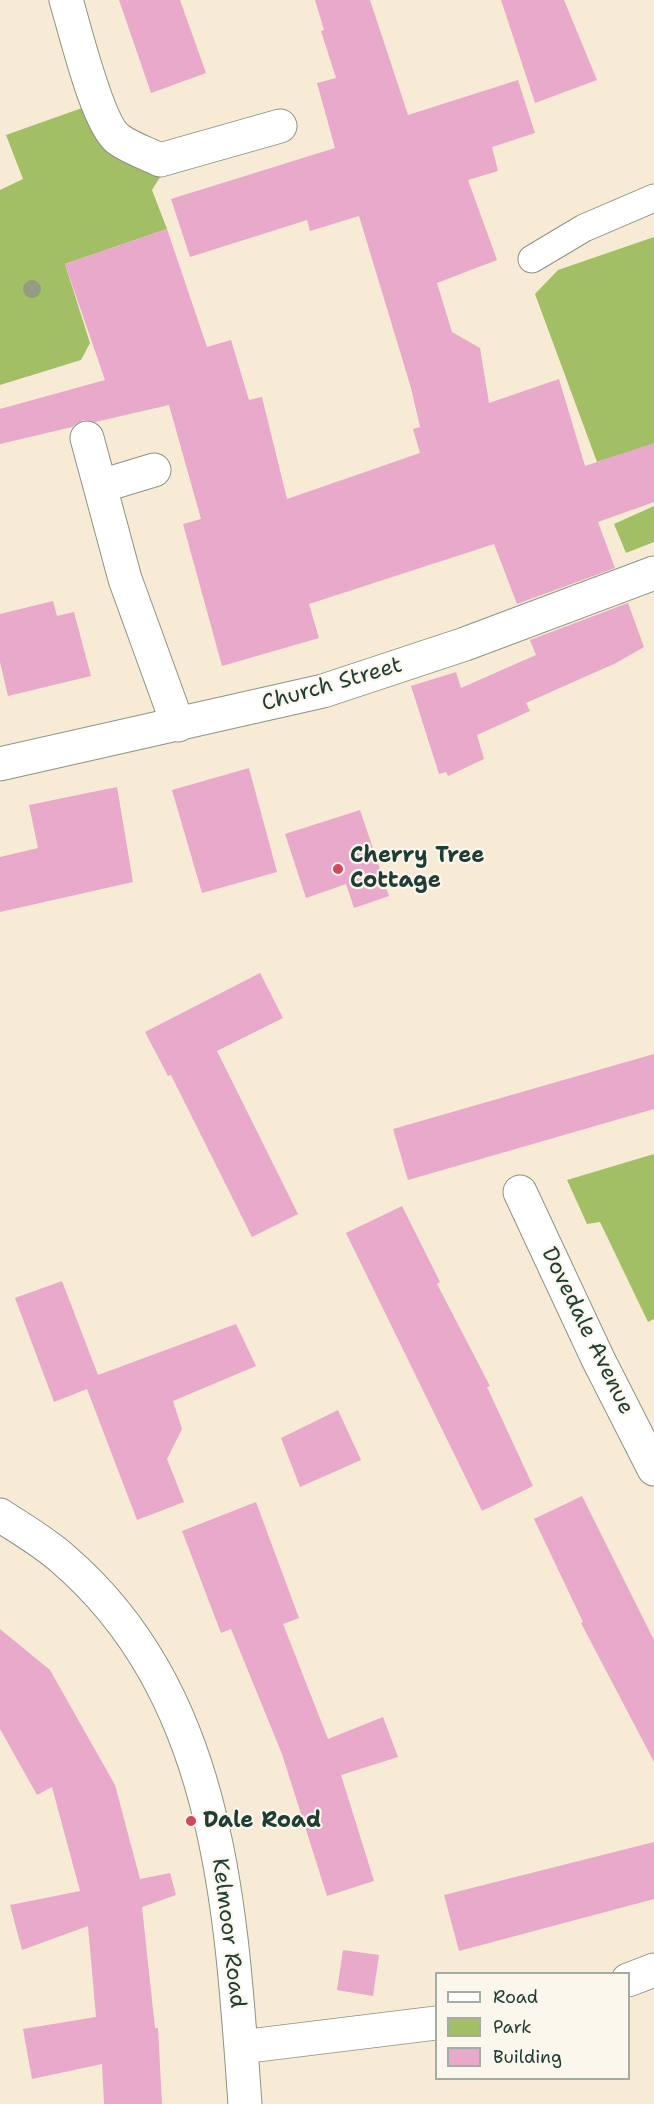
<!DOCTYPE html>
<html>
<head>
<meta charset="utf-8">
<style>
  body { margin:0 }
  #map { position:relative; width:654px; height:2104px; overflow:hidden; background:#f7ebd6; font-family:"Shantell Sans",sans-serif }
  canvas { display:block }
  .legend { position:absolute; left:435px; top:1972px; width:195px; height:108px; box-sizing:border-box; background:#fbf7ec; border:2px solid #a3ada2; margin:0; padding:8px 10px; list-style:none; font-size:18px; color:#1f3d34 }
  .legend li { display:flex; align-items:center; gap:12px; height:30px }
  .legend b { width:30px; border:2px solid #a3ada2 }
</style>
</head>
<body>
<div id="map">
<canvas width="654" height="2104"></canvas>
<ul class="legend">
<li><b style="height:8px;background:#fff"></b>Road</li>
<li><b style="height:16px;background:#a2bf66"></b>Park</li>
<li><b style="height:16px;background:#e8a9ca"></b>Building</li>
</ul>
</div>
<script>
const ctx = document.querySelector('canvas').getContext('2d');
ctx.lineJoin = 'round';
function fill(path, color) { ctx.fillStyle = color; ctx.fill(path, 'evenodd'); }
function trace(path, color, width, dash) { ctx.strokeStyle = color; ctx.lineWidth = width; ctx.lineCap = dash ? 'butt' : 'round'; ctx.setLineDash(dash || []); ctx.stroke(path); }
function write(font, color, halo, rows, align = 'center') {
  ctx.font = font + ' "Shantell Sans",sans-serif'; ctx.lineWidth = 4.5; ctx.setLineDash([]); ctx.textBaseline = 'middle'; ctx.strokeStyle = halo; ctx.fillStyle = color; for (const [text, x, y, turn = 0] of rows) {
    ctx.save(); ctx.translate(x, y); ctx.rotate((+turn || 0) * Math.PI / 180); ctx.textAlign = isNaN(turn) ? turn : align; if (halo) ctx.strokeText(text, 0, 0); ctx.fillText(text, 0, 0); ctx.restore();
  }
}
fill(new Path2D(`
  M82,108l7,16 73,50 -10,16 15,39 -102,35 25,79 -9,17 -81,25v-195l23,-11 -17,-44z
  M654,237v207l-57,18 -62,-168 23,-24z
  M654,506v36l-28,11 -12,-29z
  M654,1154v165l-6,3 -48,-100 -13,2 -20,-44z`), '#a2bf66');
fill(new Path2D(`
  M119,0h61l26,73 -55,20z
  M315,0h55l38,115 110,-35 17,53 -43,14 6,24 -30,9 29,80 -60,23 15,49 28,16 9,55 70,-24 26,87 69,-23v59l-56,20 17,46 -98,36 -23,-60 -185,60 10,34 -97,28 -39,-142 18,-5 -32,-114 -74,17 -12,-2 -11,7 -72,17v-35l105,-29 -40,-116 102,-35 40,118 24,-7 18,60 13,-3 25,102 133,-46 -7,-24 7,-2 -9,-39 -52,-172 -49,15 -3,-11 -117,37 -19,-58 164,-51 -18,-65 19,-5 -15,-47 3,-1z
  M501,0h63l33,80 -62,23z
  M53,601l4,15 17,-4 17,64 -83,20 -8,-34v-48z
  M628,603l16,44 -28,16 -90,40 4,8 -53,24 7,24 -36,17 -2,-4 -7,2 -28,-88 45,-14 5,16 75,-33 -6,-15z
  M249,768l28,104 -75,21 -30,-103z
  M117,787l16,95 -133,30v-55l38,-9 -9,-43z
  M360,810l29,86 -35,12 -8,-24 -40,14 -21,-64z
  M260,973l23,45 -66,33 81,163 -46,23 -81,-162 -3,1 -23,-44z
  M654,1054v55l-246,71 -15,-51z
  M402,1206l38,76 -3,2 53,102 -3,1 46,99 -51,25 -136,-278z
  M62,1281l36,94 138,-51 20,42 -83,35 9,28 -15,30 17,43 -47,18 -50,-131 -33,13 -39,-104z
  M338,1410l23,50 -61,27 -19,-49z
  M582,1496l72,144v122l-73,-139 2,-1 -49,-103z
  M256,1502l43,116 -16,6 45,115 55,-22 15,40 -57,18 33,106 -47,15 -45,-142 -51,-125 -10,4 -39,-102z
  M0,1629l50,41 65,115 25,94 30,-6 6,22 -34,12 13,121h3l4,76h-58l-2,-40 -70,15 -9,-50 73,-12 -8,-91 -66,24 -12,-45 70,-14 -28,-104 -15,8 -37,-66z
  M654,1842v57l-195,52 -15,-56z
  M343,1950l36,5 -6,41 -36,-6z`), '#e8a9ca');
const lane = new Path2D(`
  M532,259l52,-31 70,-30`);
const street = new Path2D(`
  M66,0c9,29 31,123 52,139 12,9 28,14 42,21l120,-34
  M87,438l38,141 53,146
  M101,486l53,-16
  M0,764l323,-73 142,-47 189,-71
  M520,1192l78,167 56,110
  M0,1515c21,14 44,27 63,44 159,137 168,352 182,545
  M628,1980l26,-10
  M241,2047l195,-24`);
trace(lane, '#8b9485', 29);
trace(street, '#8b9485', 35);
trace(lane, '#fff', 27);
trace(street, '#fff', 33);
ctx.fillStyle = '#929d84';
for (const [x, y] of [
  [32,289]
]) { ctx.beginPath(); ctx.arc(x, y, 9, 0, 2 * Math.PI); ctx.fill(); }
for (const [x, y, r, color] of [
  [338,869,6,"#d1495b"],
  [191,1821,6,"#d1495b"]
]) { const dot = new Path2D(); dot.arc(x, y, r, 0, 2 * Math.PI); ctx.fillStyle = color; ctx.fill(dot); trace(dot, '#fbf7ec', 2); }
write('22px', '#1f3d34', '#fbf7ec', [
  ["Church Street",332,685,-16],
  ["Dovedale Avenue",587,1331,64],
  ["Kelmoor Road",228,1933,83]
]);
write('bold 22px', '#1f3d34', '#fbf7ec', [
  ["Cherry Tree",350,856],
  ["Cottage",350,881],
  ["Dale Road",203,1821]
], 'left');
</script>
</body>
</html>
